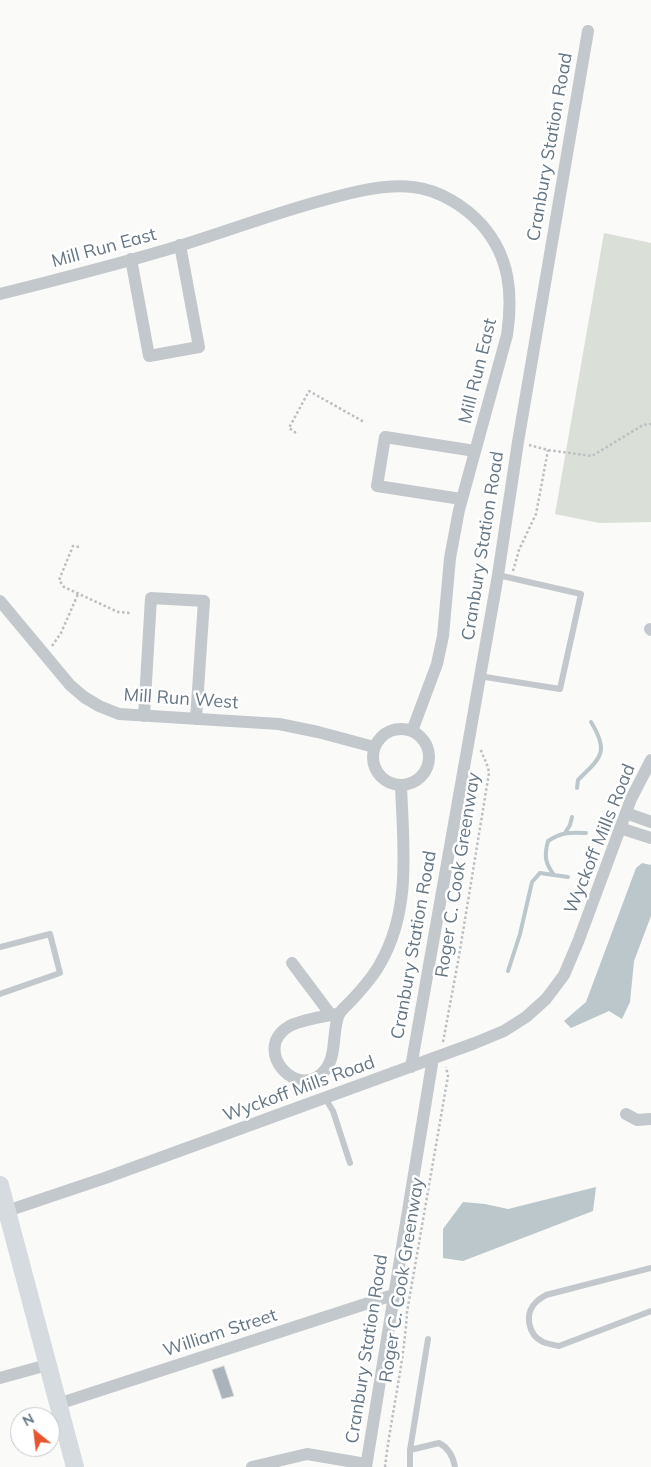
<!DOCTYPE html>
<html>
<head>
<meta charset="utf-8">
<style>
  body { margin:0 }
  #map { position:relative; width:651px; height:1467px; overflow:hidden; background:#fafaf8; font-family:Mulish,sans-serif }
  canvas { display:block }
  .north { position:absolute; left:10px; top:1407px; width:50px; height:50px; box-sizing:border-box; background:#fff; border:1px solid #c1c8cd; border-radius:50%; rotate:331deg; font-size:14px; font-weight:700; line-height:20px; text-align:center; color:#657683 }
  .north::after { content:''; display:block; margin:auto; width:18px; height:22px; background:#e4572e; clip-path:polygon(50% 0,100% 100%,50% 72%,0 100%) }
</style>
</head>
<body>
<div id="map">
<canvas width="651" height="1467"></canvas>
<div class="north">N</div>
</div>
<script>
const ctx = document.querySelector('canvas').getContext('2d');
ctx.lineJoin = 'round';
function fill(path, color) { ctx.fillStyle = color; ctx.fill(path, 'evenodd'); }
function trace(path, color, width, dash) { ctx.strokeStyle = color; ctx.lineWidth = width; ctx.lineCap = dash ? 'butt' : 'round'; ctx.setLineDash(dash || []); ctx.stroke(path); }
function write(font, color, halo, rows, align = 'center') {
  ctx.font = font + ' Mulish,sans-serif'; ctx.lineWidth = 5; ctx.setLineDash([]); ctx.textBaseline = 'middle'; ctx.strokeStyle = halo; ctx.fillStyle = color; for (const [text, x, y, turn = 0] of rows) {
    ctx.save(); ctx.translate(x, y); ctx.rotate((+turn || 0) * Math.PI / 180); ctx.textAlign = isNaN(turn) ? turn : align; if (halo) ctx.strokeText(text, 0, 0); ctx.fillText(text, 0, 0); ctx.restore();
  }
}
fill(new Path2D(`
  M604,233l47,10v279l-52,1 -44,-9z`), '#dadfd7');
fill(new Path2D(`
  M642,863l9,2v51l-17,45 -4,41 -8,17 -13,-8 -38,17 -7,-7 22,-19 50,-134z
  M596,1187l-3,24 -130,50 -20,-3v-29l20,-27 22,2 23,5z`), '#bbc7cb');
trace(new Path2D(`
  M577,788l1,-8c22,-22 32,-27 13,-58
  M565,833l5,-8 2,-8
  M554,875c-9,-12 -10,-19 -6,-34 14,-9 22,-9 38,-8
  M508,971l12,-37 12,-52 8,-9 28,4`), '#bbc7cb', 4);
const building = new Path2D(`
  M224,1366l10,30 -12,3 -10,-29z`);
fill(building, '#aab3b9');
trace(building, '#dcdcda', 1);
trace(new Path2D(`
  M296,433l-7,-5 20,-37 55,31
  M529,445l19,5 44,6 51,-31 8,-1
  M79,547l-6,-1 -14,34 5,7 54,25 13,1
  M513,571l6,-21 17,-36 12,-64
  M52,646l9,-13 17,-39
  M443,1042l16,-86 30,-183c-1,-9 -6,-16 -9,-25
  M385,1467c6,-52 19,-103 22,-155l41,-236 -2,-9`), '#bbbfc2', 2.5, [2.5, 2.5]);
trace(new Path2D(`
  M479,676l81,13 21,-95 -83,-19
  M0,947l50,-13 10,39 -60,21
  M325,1098l8,13 17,52
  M651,1268l-105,27c-3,2 -7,4 -10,7 -12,12 -8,33 7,40 5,2 11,3 16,4l92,-35
  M410,1450l29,-7c10,5 14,13 16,24
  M410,1467v-17l18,-111`), '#c3c8cc', 6);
trace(new Path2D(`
  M131,259l18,97 50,-9 -19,-102
  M0,294c60,-15 120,-30 179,-48 49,-15 96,-33 145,-46 29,-8 59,-16 89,-13 26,3 52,19 69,38 28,32 31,69 25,110l-48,175 -9,48 -7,78 -6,28 -25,67
  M461,499l-84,-13 8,-49 90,14
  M0,601l70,84 14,12 15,9 20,8 160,10 39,8 56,15
  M650,629l1,1
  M144,716l7,-118 53,3 -8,118
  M373 757a28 28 0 1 1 56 0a28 28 0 1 1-56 0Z
  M626,813l25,9
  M620,828l31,10
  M292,963l39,52
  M340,1013c-15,4 -39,6 -52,14 -37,23 11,77 38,42 11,-15 6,-39 13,-55 3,-5 9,-10 13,-14 11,-12 21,-23 28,-36 32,-55 23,-119 21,-179
  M411,1067l87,-492 20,-133 70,-411
  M626,1114l11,6 14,-1
  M7,1211l98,-33 370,-135 29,-12 22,-14 20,-18 18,-24 14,-33 53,-143 20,-39
  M0,1378l47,-13
  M58,1404l335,-109
  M252,1467l55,-13 59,10
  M366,1467l67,-409`), '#c3c8cc', 12);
trace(new Path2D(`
  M0,1185l75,282`), '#d6dbdf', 18);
write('18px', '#657683', '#fff', [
  ["Cranbury Station Road",550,147,-80],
  ["Mill Run East",104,248,-15],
  ["Mill Run East",478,371,-76],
  ["Cranbury Station Road",483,546,-81],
  ["Mill Run West",181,699,4],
  ["Wyckoff Mills Road",600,839,-68],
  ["Roger C. Cook Greenway",458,875,-81],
  ["Cranbury Station Road",414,945,-80],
  ["Wyckoff Mills Road",299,1089,-20],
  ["Roger C. Cook Greenway",402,1280,-81],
  ["William Street",220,1333,-18],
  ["Cranbury Station Road",367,1349,-81]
]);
</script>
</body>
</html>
